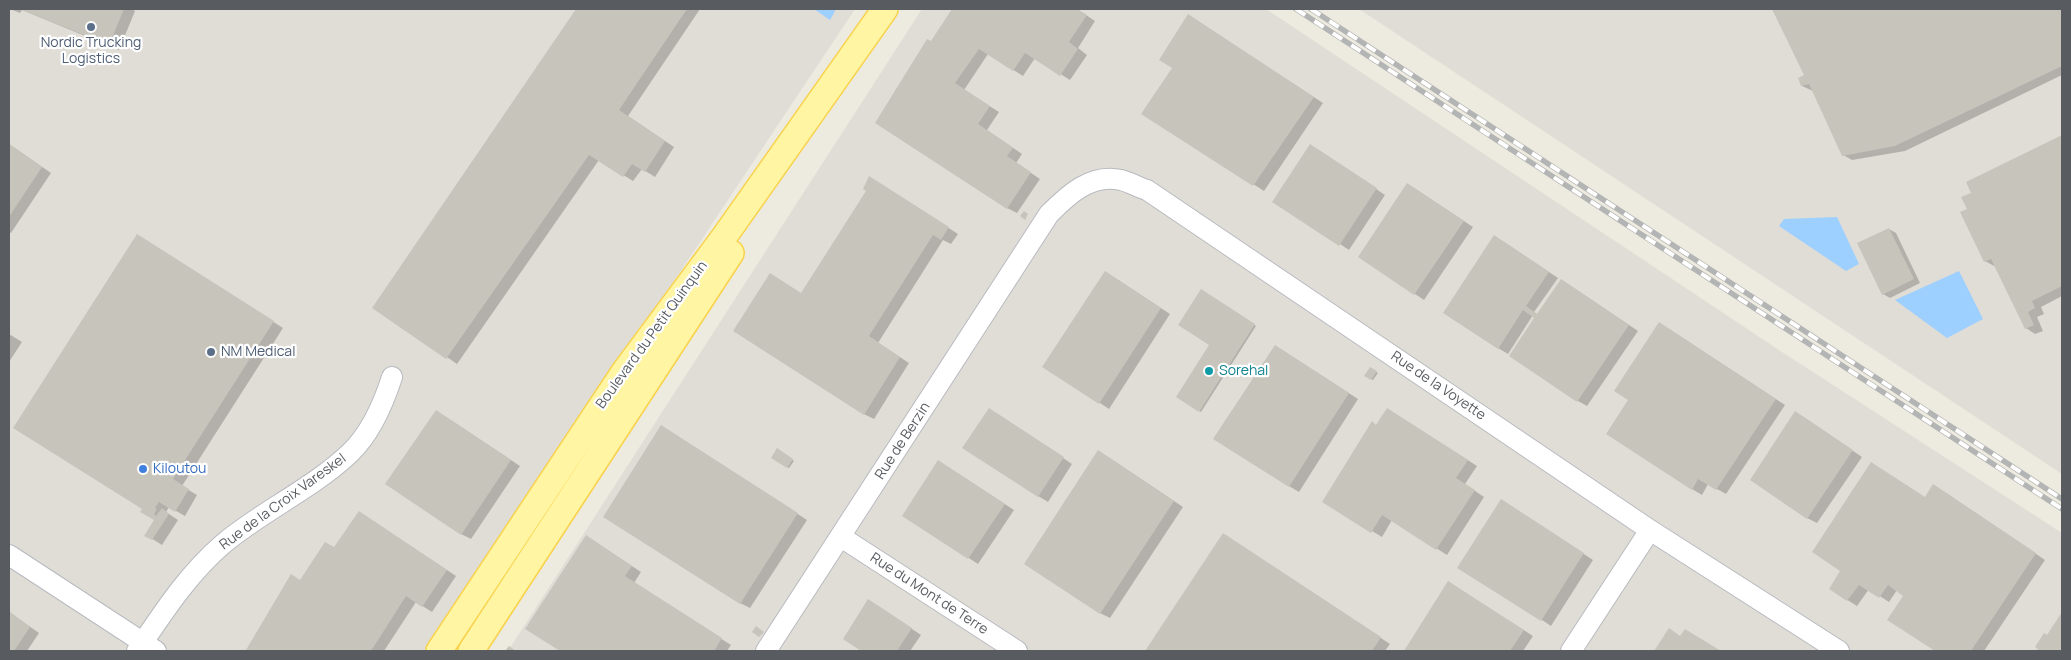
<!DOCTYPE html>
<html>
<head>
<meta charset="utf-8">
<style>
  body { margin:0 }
  #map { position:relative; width:2071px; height:660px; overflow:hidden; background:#edeadf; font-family:Manrope,sans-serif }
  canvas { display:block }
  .frame { position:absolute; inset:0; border:10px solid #585c61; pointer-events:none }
</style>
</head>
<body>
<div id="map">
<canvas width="2071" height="660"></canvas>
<div class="frame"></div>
</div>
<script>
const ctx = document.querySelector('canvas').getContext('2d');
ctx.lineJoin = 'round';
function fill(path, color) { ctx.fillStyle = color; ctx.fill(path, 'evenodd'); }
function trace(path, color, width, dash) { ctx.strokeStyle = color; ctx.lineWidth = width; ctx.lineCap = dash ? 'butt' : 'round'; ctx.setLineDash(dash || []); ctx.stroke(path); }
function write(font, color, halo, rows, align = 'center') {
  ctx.font = font + ' Manrope,sans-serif'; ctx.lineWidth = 4.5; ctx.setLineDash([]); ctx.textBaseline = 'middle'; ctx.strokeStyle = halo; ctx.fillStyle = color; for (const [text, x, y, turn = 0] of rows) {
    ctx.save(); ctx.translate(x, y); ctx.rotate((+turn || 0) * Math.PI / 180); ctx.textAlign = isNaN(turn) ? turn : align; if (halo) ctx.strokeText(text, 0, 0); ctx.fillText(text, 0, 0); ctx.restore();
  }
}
fill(new Path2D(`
  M9,9h846l-427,642h-419z
  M922,9h344l516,343 280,181v118h-1554z
  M1359,9h703v465z`), '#e0ddd7');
fill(new Path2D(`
  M814,9h22l-6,11z
  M1837,217l22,47 -13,7 -67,-45 5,-7z
  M1959,271l24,48 -36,19 -52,-38z`), '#9dcfff');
fill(new Path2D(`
  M10,9h122l3,2 -16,39 -97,-40 -2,3z
  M577,9h123l-72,107 46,31 -19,30 -13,-8 -9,12 -34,-21 -142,204 -83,-57z
  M953,9h124l18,12 -17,27 9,7 -17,25 -35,-22 -12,18 -35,-22 -24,36 35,22 -12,18 35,24 -6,9 24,16 -23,34 -10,-5 -76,-166z
  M1773,9h289v66l-157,76 -53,9 -9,-5 -30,-64 -11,-5 3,-10z
  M1198,22l125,81 -59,88 -121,-78 31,-45z
  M2062,137v159l-21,11 3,7 -7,3 6,14 -8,3 -9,-6 -30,-61 -11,-6 -17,-51 5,-17 -6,-11z
  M9,144l42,29 -40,60 -2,-1z
  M1320,151l65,44 -36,55 -9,-6z
  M879,183l79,51 -7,10 -8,-4 -65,103 31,20 -35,56 -10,-5 -62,-120 66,-103z
  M1417,190l56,37 -49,73 -64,-43z
  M1889,229l7,4 24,50 -30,15 -7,-4z
  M147,242l136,86 -101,158 15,9 -12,21 -16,-9 -3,5 12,8 -16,25 -16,-10 10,-15 -12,-11z
  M1504,242l54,36 -24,34 4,3 33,-29 67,45 -51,75 -9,-5 -42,-83 -3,-3 -25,39 -10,-6z
  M1115,278l55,36 -61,95 -65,-43z
  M1201,291l55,35 -55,86 -23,-15 33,-53z
  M1669,329l116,76 -59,89 -18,-10 -6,11 -10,-6 -62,-90z
  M9,334l13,8 -13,20z
  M1285,352l73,47 -59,93 -10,-6z
  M1370,369l8,4 -5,7 -7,-4z
  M999,415l73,49 -24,38 -10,-6z
  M1397,415l80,51 -12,18 19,13 -37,58 -55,-35 -10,17 -58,-35 53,-76z
  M446,417l74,49 -49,73 -10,-5z
  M1805,418l57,39 -45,66 -10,-5z
  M671,432l136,88 -57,88 -10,-5z
  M778,450l16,11 -5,7 -17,-10z
  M1108,457l75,50 -73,111 -10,-5z
  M948,467l66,43 -36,54 -75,-49z
  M1943,491l102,69 -61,91h-47l-48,-32 16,-24 -8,-5 -8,12 -20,-13 -12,17 -27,-17 95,-91z
  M1511,506l82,54 -42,66 -9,-6z
  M368,518l88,58 -24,36 -16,-10 -32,49h-133l-3,-2 53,-68z
  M1223,535l167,109 -5,7h-239z
  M595,542l46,30 -7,11 97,62 -4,6h-164l-36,-22z
  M1449,583l84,53 -10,15h-118z
  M878,606l43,29 -11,16h-48z
  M9,612l30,21 -12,18h-18z
  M2062,614v37h-24l2,-2z
  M1670,630l11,7 14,-1 24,15h-63z`), '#0003');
fill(new Path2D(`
  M20,9h104l-15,36z
  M576,9h111l-68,101 46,31 -20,31 -13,-8 -9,13 -34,-22 -143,204 -74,-51z
  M952,9h125l10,6 -18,27 9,7 -18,27 -35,-23 -12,18 -34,-22 -24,34 35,23 -12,18 35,24 -6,8 24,16 -24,37 -132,-86 52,-84 4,2z
  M1772,9h290v57l-167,80 -53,10 -33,-72 -8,2 -3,-8 6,-3z
  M1188,14l126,83 -61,89 -112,-72 31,-46 -13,-8z
  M2062,135v151l-30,15 3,7 -7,4 6,13 -9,4 -34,-70 -7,3 -24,-50 7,-3 -6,-12 10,-4 -5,-11z
  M9,144l33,23 -33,50z
  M1310,144l67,44 -38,58 -67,-44z
  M869,176l80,51 -8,13 -8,-5 -64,101 31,21 -36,58 -131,-84 37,-58 31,20 65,-102 -3,-2z
  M1407,183l57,38 -50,74 -56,-38z
  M1024,211l4,3 -3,6 -5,-4z
  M1889,228l25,51 -32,16 -25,-52z
  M137,234l137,87 -101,158 16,10 -14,23 -16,-10 -4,6 2,1 -3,5 2,2 6,-8 7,6 -17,26 -8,-4 10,-16 -14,-8 2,-3 -129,-81z
  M1494,235l55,37 -23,34 11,8 24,-35 68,46 -52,77 -68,-46 25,-38 -11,-8 -25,39 -55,-36z
  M1105,271l56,37 -62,96 -57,-37z
  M1201,289l54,35 -56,88 -23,-15 33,-52 -31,-20z
  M1659,322l117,77 -60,91 -18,-11 -6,11 -86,-56 22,-34 -14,-9z
  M1275,345l74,48 -60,94 -76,-48z
  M1370,367l7,4 -6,9 -7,-4z
  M989,408l75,49 -26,40 -76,-49z
  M1387,408l81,52 -12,18 19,12 -39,60 -54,-35 -11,18 -49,-31 50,-81 4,4z
  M436,410l75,50 -50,75 -76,-51z
  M1795,411l58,39 -46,69 -57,-39z
  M661,425l137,88 -58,91 -137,-87z
  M777,448l16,11 -6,9 -16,-10z
  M1098,450l76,51 -74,113 -76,-50z
  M938,460l67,44 -37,55 -66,-43z
  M1871,462l54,35 8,-13 103,69 -65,98h-36l-48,-31 16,-24 -15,-11 -9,13 -20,-13 -12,16 -18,-12 11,-18 -28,-19z
  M1501,499l83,54 -43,68 -84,-53z
  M359,511l88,59 -25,37 -16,-11 -35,55 -125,-1 45,-76 9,6 25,-38 9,5z
  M1223,533l158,104 -9,14h-227z
  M586,535l46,31 -7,10 97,62 -8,13h-154l-35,-22z
  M1448,581l76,49 -14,21h-106z
  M868,599l44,29 -15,23h-36l-18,-12z
  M9,611l21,16 -16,24h-5z
  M2062,612v39h-25l1,-2 -3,-2 9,-14 3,2z
  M756,626l8,6 -5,5 -7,-5z
  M1669,628l11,8 5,-7 36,22h-67z
  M509,646l7,5h-11z`), '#c7c4bc');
const minor = new Path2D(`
  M841,537l176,114
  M9,555l147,96
  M137,651c26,-38 50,-76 86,-107 39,-33 89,-55 127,-91 21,-20 33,-48 42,-76
  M766,651l283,-437c19,-19 42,-41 72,-34 8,2 17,7 26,10l503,340 189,121
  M1571,651l79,-121`);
const major = new Path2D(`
  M439,651l185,-279 100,-135 161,-228
  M471,651l260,-398`);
trace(minor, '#b7babf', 22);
trace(major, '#f9d24c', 28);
trace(minor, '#fff', 20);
trace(major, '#fff5a2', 25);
const rail = new Path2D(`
  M1296,9l766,500
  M1311,9l751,490`);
trace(rail, '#b3b4b4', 5.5);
trace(rail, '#fff', 4, [11]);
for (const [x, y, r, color] of [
  [91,27,5,"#5c6f8a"],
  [211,352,5,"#5c6f8a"],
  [1209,371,5,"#0f9aa8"],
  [143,469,5,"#3f7fe0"]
]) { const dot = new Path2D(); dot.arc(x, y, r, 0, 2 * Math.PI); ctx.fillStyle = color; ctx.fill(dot); trace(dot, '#fff', 2); }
write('14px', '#4e5e75', '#fff', [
  ["Nordic Trucking",91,43],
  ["Logistics",91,59],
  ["NM Medical",221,352,"left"]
]);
write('14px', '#585c61', '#fff', [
  ["Boulevard du Petit Quinquin",652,335,-54],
  ["Rue de la Voyette",1438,386,34],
  ["Rue de Berzin",903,441,-57],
  ["Rue de la Croix Vareskel",283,502,-36],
  ["Rue du Mont de Terre",929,594,33]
]);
write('14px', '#0d838f', '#fff', [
  ["Sorehal",1219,371]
], 'left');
write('14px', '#366cbe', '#fff', [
  ["Kiloutou",153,469]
], 'left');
</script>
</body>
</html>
